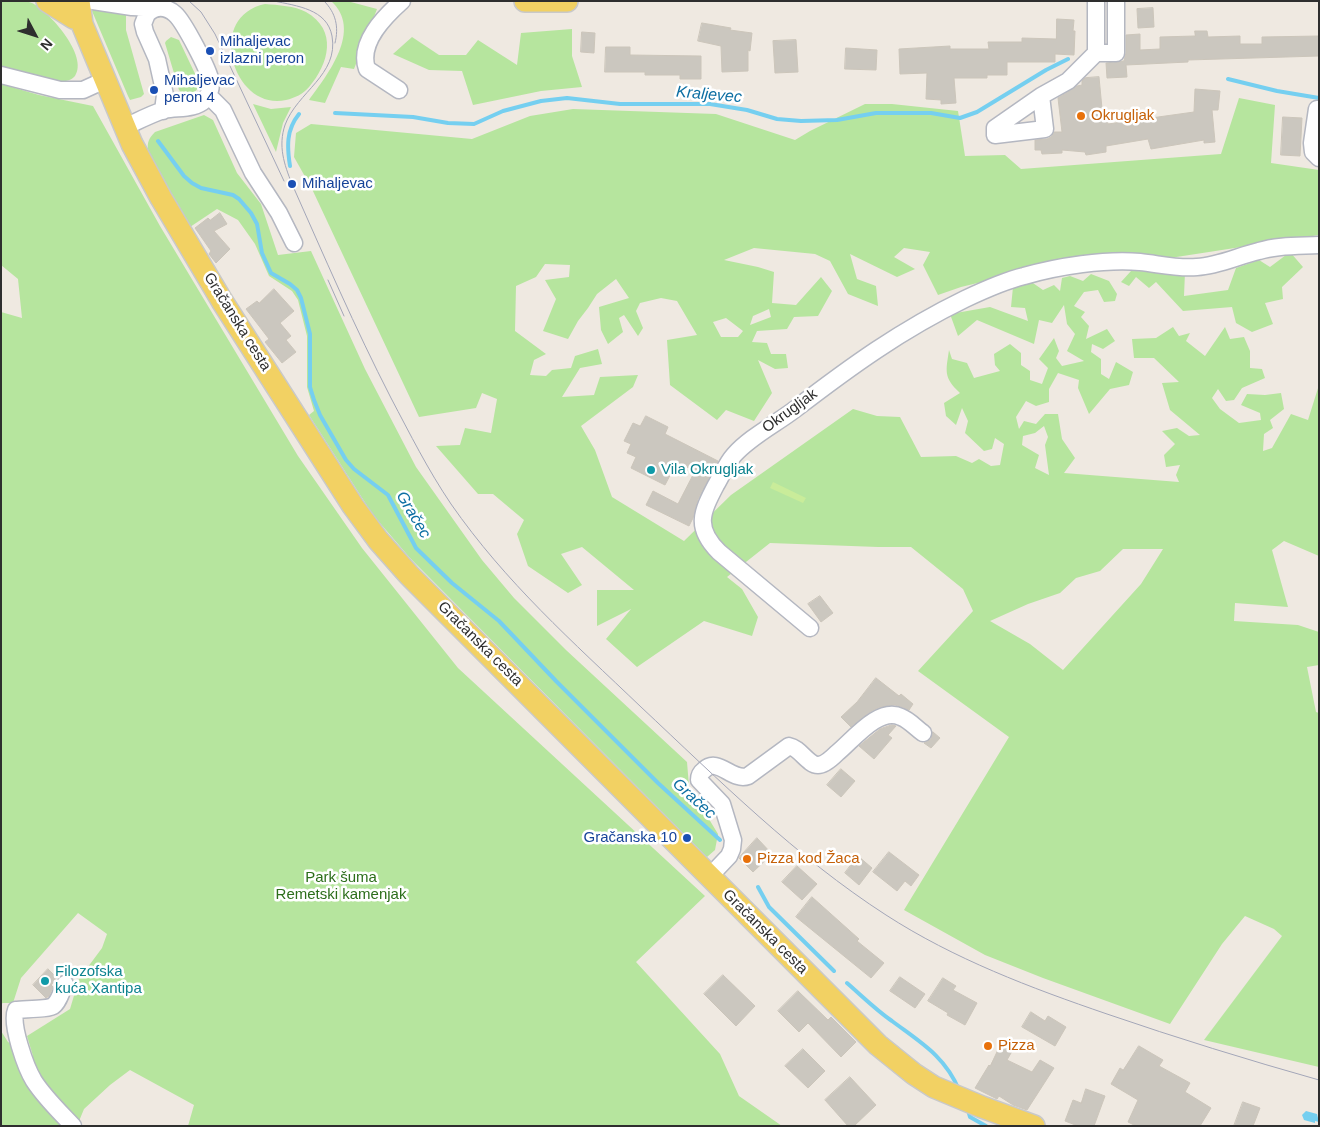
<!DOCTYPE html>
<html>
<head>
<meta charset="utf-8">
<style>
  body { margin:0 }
  #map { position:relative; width:1320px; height:1127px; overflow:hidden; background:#efe9e1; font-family:Arial,sans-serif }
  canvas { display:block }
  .frame { position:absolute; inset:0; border:2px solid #2e2e2e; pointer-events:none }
  .north { position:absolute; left:10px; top:10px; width:50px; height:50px; -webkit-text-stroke:4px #fff; paint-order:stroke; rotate:130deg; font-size:14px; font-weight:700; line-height:20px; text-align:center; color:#2e2e2e }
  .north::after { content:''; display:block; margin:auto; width:18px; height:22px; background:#2e2e2e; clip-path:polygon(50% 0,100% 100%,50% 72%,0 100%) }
</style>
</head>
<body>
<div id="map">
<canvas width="1320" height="1127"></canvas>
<div class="frame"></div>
<div class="north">N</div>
</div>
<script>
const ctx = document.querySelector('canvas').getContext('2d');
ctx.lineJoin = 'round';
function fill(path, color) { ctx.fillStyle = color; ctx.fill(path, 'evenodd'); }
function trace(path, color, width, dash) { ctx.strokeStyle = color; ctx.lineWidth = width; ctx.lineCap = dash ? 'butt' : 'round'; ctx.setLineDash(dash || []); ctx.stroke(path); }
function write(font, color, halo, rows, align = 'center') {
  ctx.font = font + ' Arial,sans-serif'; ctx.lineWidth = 5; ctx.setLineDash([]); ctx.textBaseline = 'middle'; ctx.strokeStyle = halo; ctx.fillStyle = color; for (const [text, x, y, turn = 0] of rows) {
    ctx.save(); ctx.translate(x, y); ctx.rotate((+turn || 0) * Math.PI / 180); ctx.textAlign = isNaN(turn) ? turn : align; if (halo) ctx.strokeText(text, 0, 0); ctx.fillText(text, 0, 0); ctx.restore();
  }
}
fill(new Path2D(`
  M1,1c9,0 23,-1 31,2 17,8 57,53 43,73 -3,4 -9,5 -14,6l-60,-15z
  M331,1h16l30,8 -23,60 -13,-2 -16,36 -16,-3c19,-26 54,-70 22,-99z
  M265,4c13,1 30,2 41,8 32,18 23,52 3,75 -6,7 -14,11 -23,13 -52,12 -82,-83 -21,-96z
  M93,9l33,3v18l18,64 -3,3 -11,3 -2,-4 -36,-85z
  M572,29v27l10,31 -41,4 -68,14 -11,-34 -33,-1 -36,-16 19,-17 27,18h27l12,-15 39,25 4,-32z
  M171,37l8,3 19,40 1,7 -7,8 -9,-1 -4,-4 -14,-47 1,-2z
  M1,84l38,11 54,11 67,120 138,230 64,92 96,120 247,228 -69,66 84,92 19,42 43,30h-594l6,-21 -64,-35 -20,15 -26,24 -7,17h-76v-95l7,11 25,14 -6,-20 43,-27 9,-30 23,-31 5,-14 -29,-21 -57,65 -8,25h-10l-2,1v-692l21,6 -4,-39 -17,-14z
  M1239,98l36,7 -4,58 48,7v65l-149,23 -102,3 -107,26 -23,8 -15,-30 7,-13 -26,-4 -10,9 21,12 -18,8 -47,-23 7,25 19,7 2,20 -30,-12 -18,-33 -15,-7 -61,-6 -30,12 34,7 16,5 -2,31 24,2 25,-28 11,14 -14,25 -24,1 -7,12 -30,2 -5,11 15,1 4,11h15l2,14 -13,1 -17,-9 14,33 -18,28 -28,-11 -9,10 -47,-35 -3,-45 30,-5 -20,-34 -16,-3 -21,5 -4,8 7,17 -5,8 -14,-21 -5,3 4,14 -15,12 -7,-14 -2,-23 30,-9 -13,-19 -19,15 -9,14 -10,13 -10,18 -25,-8 13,-32 -11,-19 24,-3 1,-12 -25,-1 -9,13 -20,9 -1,45 31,23 -12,6 -4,15 16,1 6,-6 19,-2 4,-12 23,-7 4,15 -22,4 -18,29 32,-2 6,-18 38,-2 -5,12 -52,39 14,24 17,47 72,44 47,-46 122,-86 24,7 23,1 21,40 35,-1 16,7 7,-4 12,7 9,-1 4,-21 -9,-6 -3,11 -8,2 -19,-18 3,-12 -6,-13 -6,17 -10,-9 -2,-13 16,-10c-17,-16 -14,-22 -11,-43l3,9 15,4 7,15 26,-7 -5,-6 -1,-11 16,-10 11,9v12l9,6v9l12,4 6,-16 -9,-9 15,-21 5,13 -3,7 6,8 22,-5 -17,-10 8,-17 -8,-10 -3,-19 -12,18 -13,-3 -5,24 -57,-24 -19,16 -8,-22 40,-7 38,14 -3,-13 -14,-1 2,-20 17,-6 13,9 11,-5 6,6 2,-13 8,-2 13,5 8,-7 18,7 8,13 -2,7 -11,1 -6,-12 -14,2 -10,14 11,6 -4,5 8,9 -3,13 21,-10 8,12 -12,8 -11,-5 -1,8 10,7v15l8,5 7,-17 17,10 -4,13 -19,4 -21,25 -11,-26 1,-8 -21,-7 -9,16v13l-13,4 -10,-5 -10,16 3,12 5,-8 12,3 9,-10h13l4,25 13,19 -11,15 115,9 -3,-7 4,-10 -14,2 -2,-12 11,-11 -13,-13 15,-3 12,8 11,-1 -30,-25 -8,-27 17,-1 -25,-24h-20l-2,-19 24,-1 17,-11 6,9 11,-3 -4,8 19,15 20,-29 5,12 14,-2 6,14v17l12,1 3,9 -23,10 -8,12 -8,1 -8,-12 -6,9 8,11 19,14 22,-3 -1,-7 -19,-8 6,-11 18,1 16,-2 3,16 -14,11 3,8 -9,6 -1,17 9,-3 19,-34 17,6 11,-35v171l-35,-15 -12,9 16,57 -53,-4 -1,18 64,4 21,7v33l-12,2 9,45 3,1v354l-115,-27 78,-104 -8,-7 -29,-13 -23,28 -52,80 -127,-46 -58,-23 -81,-45 105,-173 -91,-66 55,-60 -10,-22 -52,-42h-33l-108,-4 -43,34 15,12 16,28 -6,19 -48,-15 -67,46 -31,-28 25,-30 -34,17v-36h37l-52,-43 -21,7 21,31 -14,8 -40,-27 -11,-32 7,-14 -31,-26h-15l-42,-48 24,-1 5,-17 26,5 6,-34 -15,-6 -6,15 -57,9 -107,-228 -18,-32 2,-24 15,-9 161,15 58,-23 43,-7 143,5 79,26 15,-9 55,-27h27l66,7 7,45 40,-1 16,14 200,-15zM769,309l2,8 -21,8 3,-9zM726,318l17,13 -5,6h-17l-8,-15zM1044,426l4,11 -3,8 4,30 -14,-7 4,-13 -17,-10 1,-9 12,-3zM1123,549h40l-22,35 -78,86 -33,-26 -40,-23 38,-17 32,-11 16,-15 24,-7z
  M253,104l18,5 20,-2 -8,16 -7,29z
  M204,115l9,5 24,53 24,31 17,51 33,-4 54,118 51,98 66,93 32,38 52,52 121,112 2,24 29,48 -3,16 -8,7 -297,-299 -37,-43 -64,-100 5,-4 -7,-24v-51l-9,-36 -6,-9 -23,-15 -14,-32 -17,-24 -21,-11 -27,18 -42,-76c-1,-9 1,-13 7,-19z
  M1290,252l13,15 -21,20 1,12 -18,4 8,21 -21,8 -16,-9 -4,-16 -49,4 -27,-29 -7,6 -13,-11 -7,9 -8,-4 10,-11 54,1 -1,24 44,-6 8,-22 23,-8 11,7z`), '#b6e59e');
fill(new Path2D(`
  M773,482l33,16 -3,5 -33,-15z`), '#c9ec9a');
fill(new Path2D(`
  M1306,1111l11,3 2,8 -4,-1v2l-11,-3 -2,-5z`), '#75cff0');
trace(new Path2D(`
  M1228,79l49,12 42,7
  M335,113l78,4 35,6 26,1 29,-13 38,-10 26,-3 53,6h90l37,6 30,9 24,2 36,-1 39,-7h55l29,5 17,-6 69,-42 22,-11
  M158,141l26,35 8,7 9,5 32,7 6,4 12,14 6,11 5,29 9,20 19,11 7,6 4,8 9,36v53l4,13 6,15 26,45 8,9 34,26 28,53 36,35 47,38 57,60 102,102 62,57
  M290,166c-3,-19 -4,-36 9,-52
  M758,887l11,20 65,64
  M847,983c15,13 29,27 45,38 28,21 53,35 67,69
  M968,1110l2,7 16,9`), '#75cff0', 4);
const building = new Path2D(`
  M1153,8l1,19 -16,1 -1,-19z
  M1057,19l17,1 -1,11h2l-1,24 -19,-1v8h-48v13h-20v3h-33l2,25 -15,1v-4l-15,-1 1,-26 -27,1 -1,-25 51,-3v3h39l-1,-7h34v-4l34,1z
  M702,23l29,5 -1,2 22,3 -2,18 -2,-1v21l-26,1 -1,-26 -23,-5z
  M1195,31h12l1,6 32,-1v8h22v-7l57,-1v20l-131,4v2l-62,3 1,12 -20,1 -1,-15 18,-2 2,-8v-18l14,-1v16l20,-1v-12l35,-1z
  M582,32l13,1 -1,20 -13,-1z
  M796,40l2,32 -23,1 -2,-32z
  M606,47h24v8l71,1v23h-21v-4h-35v-3h-40z
  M846,48l31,2 -1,20 -31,-1z
  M1099,77l4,42 4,-1 1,6 86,-12 1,-23 25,2 -2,19h-6l3,32 -11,1v-3l-53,9 -3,-10 -42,7v6l-20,3 -1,-3 -23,-2v3l-20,1 -1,-4h-6v-10l12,-1 4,-2 3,-5h8l-4,-34 19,-12 5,-1v-4l3,-3z
  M1283,117l19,1 -2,38 -19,-1z
  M220,213l7,11 -13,7 16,18 -14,14 -7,-9 2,-3 -16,-23 13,-10 2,2z
  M274,289l20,22 -14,12 11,13 -5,4 10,12 -14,11 -17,-21 4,-3 -23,-30 11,-8 2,2z
  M646,416l22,11 -3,7 53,27 -20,38 -5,19 -4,8 -43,-21 7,-14 25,13 17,-33 -18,-9 -12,23 -34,-17 5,-11 -9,-4 4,-9 -7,-3 9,-18 7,3z
  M820,596l13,17 -12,9 -13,-18z
  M876,678l23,18 2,-2 12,10 -4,6 -14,-5 -15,2 -10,5 -19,15 -10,-10 16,-15z
  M892,725l4,1 -8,9 4,3 -18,21 -15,-13 21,-17z
  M933,732l7,6 -9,10 -7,-5 7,-4z
  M841,769l14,12 -14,16 -14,-12z
  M757,838l15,16 -19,18 -14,-14z
  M889,852l30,23 -8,11 -6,-5 -8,10 -24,-19z
  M858,856l14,12 -13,17 -14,-12z
  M797,866l20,18 -15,16 -20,-18z
  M812,897l47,42 -2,2 27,22 -13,15 -75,-61z
  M48,969l9,9 -6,7 2,2 -4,9 -3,2 -13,-13z
  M723,975l32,31 -19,20 -32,-32z
  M900,977l25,17 -10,14 -25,-17z
  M943,978l13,8 -3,4 24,13 -12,22 -18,-10 1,-2 -20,-12z
  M798,991l30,29 3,-3 25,25 -15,15 -33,-34 -9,9 -21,-21z
  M1031,1012l14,9 3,-5 18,11 -11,19 -33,-19z
  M1003,1040l12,6 -8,14 25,12 8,-12 14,8 -27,42 -14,-5 -14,-9 -2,3 -22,-11 14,-23 1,1z
  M1139,1046l24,14 -4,6 31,17 -5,9 26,16 -11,18h-64l-8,-4 10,-22 -27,-16 9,-16 3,2z
  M803,1049l22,22 -17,17 -23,-22z
  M850,1077l26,28 -22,21h-6l-23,-26z
  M1086,1089l19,7 -11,30h-16l-13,-5 8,-21 8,3z
  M1243,1102l17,6 -7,18h-19z`);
fill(building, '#cbc7bf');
trace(building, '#cbc5ba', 1);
const minor = new Path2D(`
  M93,1l39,6 24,1
  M1096,1v52h20v-52
  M1,75l59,15h23l22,-10
  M399,90l-32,-21c-9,-26 17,-52 35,-68
  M208,95l15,15 30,63 26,40 15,30
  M1041,96l4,33 -50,6v-7l46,-32 27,-15 28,-28
  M1317,109l-5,34 1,9 6,6
  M125,127c13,-6 26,-13 39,-17 14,-3 30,0 41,-10 5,-5 6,-12 6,-18 -2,-12 -27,-60 -36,-68 -9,-8 -20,-8 -28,0l-4,10 2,8 12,27 8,36 -2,16
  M810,628l-91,-76c-25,-25 -17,-40 -3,-67 6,-10 10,-21 18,-30 16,-18 40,-30 60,-45 56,-43 107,-80 171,-111 19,-9 39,-18 59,-23 35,-10 81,-17 116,-14 19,2 38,7 57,5 21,-1 41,-11 62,-16 19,-6 40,-5 60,-6
  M710,876l19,-20 3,-7 1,-9 -11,-36 -23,-24c0,-4 1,-7 5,-10 14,-14 28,12 44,6l41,-30c11,2 19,19 29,19 7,0 15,-8 19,-12 16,-13 42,-47 64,-36 8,3 15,11 22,16
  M65,984c-3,6 -6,18 -12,22 -3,3 -30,3 -37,4 -6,14 10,58 18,71 11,17 26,31 39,45`);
const major = new Path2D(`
  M47,1l27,17
  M79,1l3,23 50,120 29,54 61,103 131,205 25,34 31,35 469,470 36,29 20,13 48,20 52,19
  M525,1h42`);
trace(minor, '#b4b7c1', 19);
trace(major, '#c9c9c9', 24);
trace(minor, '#fff', 16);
trace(major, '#f2d163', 21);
trace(new Path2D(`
  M189,1l12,11 14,22 69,147
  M274,1c23,5 53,8 58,35 7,39 -35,56 -47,89 -7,21 -1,39 7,59 32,72 63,144 99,214 19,36 37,72 60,106 55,79 121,137 190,203 78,73 155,150 245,208 68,44 145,73 221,99 70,24 141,46 212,66
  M324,1c12,12 15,26 11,42
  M328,280l16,36`), '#a3a6b8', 1);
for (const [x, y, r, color] of [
  [210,51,5,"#1a4fb4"],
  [154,90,5,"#1a4fb4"],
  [1081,116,5,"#e8710a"],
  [292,184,5,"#1a4fb4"],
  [651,470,5,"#0f9aa8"],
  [687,838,5,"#1a4fb4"],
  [747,859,5,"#e8710a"],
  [45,981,5,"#0f9aa8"],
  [988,1046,5,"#e8710a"]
]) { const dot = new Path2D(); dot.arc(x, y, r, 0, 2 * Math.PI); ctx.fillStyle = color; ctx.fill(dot); trace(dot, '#fff', 2); }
write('15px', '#164399', '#fff', [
  ["Mihaljevac",220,42],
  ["izlazni peron",220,59],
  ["Mihaljevac",164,81],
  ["peron 4",164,98],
  ["Mihaljevac",302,184],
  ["Gračanska 10",677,838,"right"]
], 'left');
write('15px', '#c56008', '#fff', [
  ["Okrugljak",1091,116],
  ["Pizza kod Žaca",757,859],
  ["Pizza",998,1046]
], 'left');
write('15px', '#2e2e2e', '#fff', [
  ["Gračanska cesta",237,322,58],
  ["Okrugljak",790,411,-36],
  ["Gračanska cesta",480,644,45],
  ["Gračanska cesta",765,932,45]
]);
write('15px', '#0d838f', '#fff', [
  ["Vila Okrugljak",661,470],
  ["Filozofska",55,972],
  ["kuća Xantipa",55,989]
], 'left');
write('15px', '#2c6e1b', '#fff', [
  ["Park šuma",341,878],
  ["Remetski kamenjak",341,895]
]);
write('italic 16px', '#0d6fa3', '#fff', [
  ["Kraljevec",709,95,5],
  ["Gračec",413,515,59],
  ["Gračec",694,799,42]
]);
</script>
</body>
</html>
